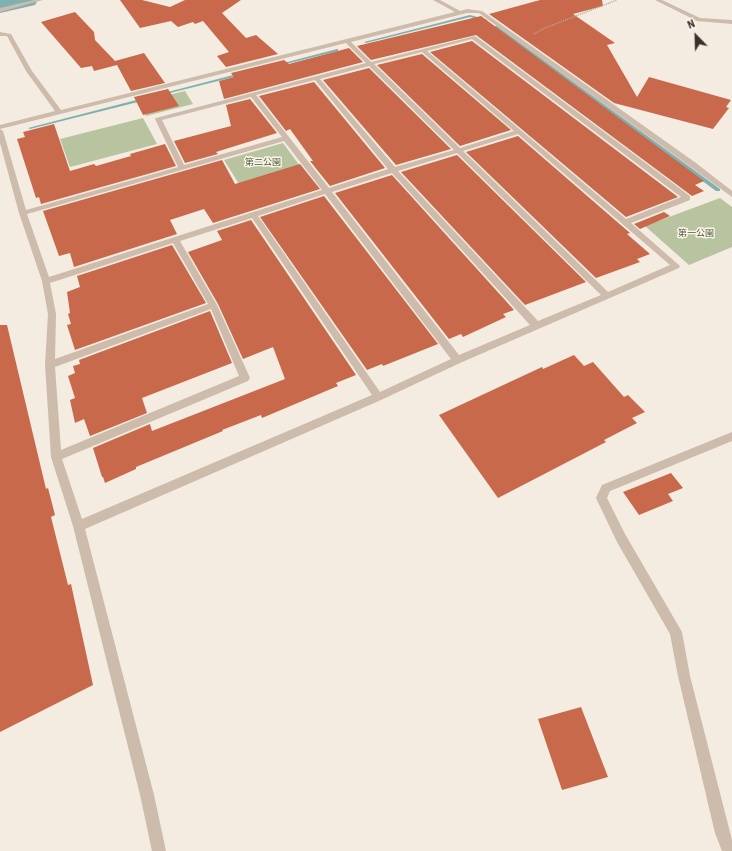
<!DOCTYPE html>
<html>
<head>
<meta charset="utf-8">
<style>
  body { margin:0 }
  #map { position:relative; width:732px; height:851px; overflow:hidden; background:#f4ebe1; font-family:"Roboto Condensed",sans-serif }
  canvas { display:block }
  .north { position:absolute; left:676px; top:16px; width:40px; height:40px; -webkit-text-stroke:3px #fbf5ee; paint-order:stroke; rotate:337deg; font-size:11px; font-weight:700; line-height:16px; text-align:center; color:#3b302b }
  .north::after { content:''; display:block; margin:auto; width:14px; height:18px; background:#3b302b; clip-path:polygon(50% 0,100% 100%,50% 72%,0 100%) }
</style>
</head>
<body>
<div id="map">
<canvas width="732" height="851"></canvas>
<div class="north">N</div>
</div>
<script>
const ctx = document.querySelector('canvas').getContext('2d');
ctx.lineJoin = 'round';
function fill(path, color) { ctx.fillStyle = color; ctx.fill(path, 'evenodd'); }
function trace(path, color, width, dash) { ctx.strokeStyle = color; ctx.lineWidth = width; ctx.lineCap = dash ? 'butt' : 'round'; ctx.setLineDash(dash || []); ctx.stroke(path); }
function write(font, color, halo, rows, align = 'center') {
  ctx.font = font + ' "Roboto Condensed","Noto Sans JP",sans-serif'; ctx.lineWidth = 3; ctx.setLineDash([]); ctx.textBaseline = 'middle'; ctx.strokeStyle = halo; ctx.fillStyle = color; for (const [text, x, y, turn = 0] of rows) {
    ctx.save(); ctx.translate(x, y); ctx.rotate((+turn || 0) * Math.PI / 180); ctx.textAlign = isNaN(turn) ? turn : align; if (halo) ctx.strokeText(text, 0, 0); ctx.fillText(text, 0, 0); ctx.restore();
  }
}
fill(new Path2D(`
  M185,91l8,13 -47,12 -7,-14z
  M143,118l14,26 -87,23 -10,-28z
  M283,143l17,23 -61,18 -15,-24z
  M720,198l12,9v40l-43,18 -44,-39z`), '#b8c4a0');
fill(new Path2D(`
  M470,15l18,5 -2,1 -16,-4 -104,26 -2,-1z
  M495,26h2l223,163v2h-4l-221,-163z
  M337,49h1v2l-60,15 -2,-1z
  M241,73h1v2l-80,20 -2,-1z
  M144,98l2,1v1l-116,29 -2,-1z`), '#7fb0b2');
fill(new Path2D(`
  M0,0h38l-3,5 -35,8z`), '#7fb0b2');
fill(new Path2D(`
  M120,0h22l28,7 15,-7h56l-19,13 24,25 10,-3 22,19 -52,13 -9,-11 12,-4 -26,-31 -8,3 -2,-2 -15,5 -7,-6 -31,7z
  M540,0h62l1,6 -30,8 42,29 -8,2 30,52 12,-20 82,23 -5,7 3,1 -16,21 -99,-26 -125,-89z
  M75,12l19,20 1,8 20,21 29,-8 21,30 -34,8 -14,-26 -23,6 -2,-5 -11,2 -40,-46z
  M481,16l223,165 -9,4 9,6 -12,5 -216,-161 -105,25 -14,-14z
  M472,41l206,156 -52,20 -196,-165z
  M349,48l14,14 -139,37 -5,-18 15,-4 -3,-4 53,-13 5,4z
  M422,54l89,76 -51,16 -83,-81z
  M369,68l82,81 -55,16 -73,-85z
  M314,82l71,86 -55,18 -20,-25h3l-23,-32 -4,2 -27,-35z
  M168,89l11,17 -36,9 -9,-18z
  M250,99l27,34 -61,19 2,2 -33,9 -11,-22 57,-15 -5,-21z
  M54,124l16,47 24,-7 2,2 35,-10 -1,-2 35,-10 11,22 -135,38 -2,-7 -3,1 -19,-59 8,-2 -2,-5z
  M518,136l112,97 -3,1 23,20 -13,5 3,3 -44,16 -130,-126z
  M457,155l129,127 -61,23 -124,-133z
  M222,160l13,24 65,-20 20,25 -107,34 -9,-14 -34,11 7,14 -103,33 -4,-14 -11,3 -16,-45z
  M392,175l122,135 -11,4 3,3 -43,20 -2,-3 -12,5 -114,-146z
  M324,196l114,148 -55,22 -1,-2 -15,6 -107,-153z
  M664,212l6,4 -30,13 -6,-5z
  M251,220l105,155 -20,8 2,3 -76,32 -1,-3 -39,15 1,1 -87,36v2l-31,14 -2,-6h-1l-9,-29 57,-24 2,7 133,-52 -12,-32 -30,12 -25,-55 -30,-52 34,-12 -5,-9z
  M172,245l34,58 -131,47 -8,-25 4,-1 -3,-10 2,-1 -3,-21 13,-5 -3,-11z
  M210,311l22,52 -90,35 5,15 -57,23 -6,-17 -9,4 -5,-23 5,-2 -7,-22 7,-3 -2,-7 7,-2 -1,-4z
  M0,325h7l39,164 2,-1 7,27 -4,2 17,68 3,-1 22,101 -93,47z
  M574,355l10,11 9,-4 31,35 4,-2 17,17 -13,6 5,5 -33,17 2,2 -108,56 -59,-83 103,-48 1,2z
  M671,473l12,15 -15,6 5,7 -34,14 -16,-23z
  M581,707l27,70 -46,13 -24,-71z`), '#c8694b');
trace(new Path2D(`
  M534,34l11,-6 72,-28`), '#b9a596', 1.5, [1, 1]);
fill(new Path2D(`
  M34,0h9l-43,12v-4z
  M433,0h7l20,11 7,-2 15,2 214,152 36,28v6l-253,-184h-12l-116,29 20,20 104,-26 215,160v4l-59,23 49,43 -1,2 -219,95 -79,37 -296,129 69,266 12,56h-14l-12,-56 -67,-269 -22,-69 -6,-92 3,-51 -6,-33 -23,-68 -19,-70v-14l3,2 23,79 152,-43 -23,-48 1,-1 210,-55 -20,-20 -346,86v-4l55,-14 -29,-40 -19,-35h-7v-4l11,2 21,37 29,39 394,-98zM472,39l209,158 -55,22 -199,-168zM422,52l92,79 -54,17 -86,-84zM369,66l85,84 -59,17 -75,-88zM315,80l73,89 -59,19 -73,-93zM251,97l31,40 -98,28 -22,-45zM518,134l152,131 -62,27 -145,-141zM284,141l38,49 -273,87 -22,-63zM457,153l144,142 -63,26 -140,-150zM392,173l138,152 -71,30 -127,-163zM325,194l126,165 -71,33 -122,-176zM252,218l120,177 -290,124 -20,-60 186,-78 2,-3 -33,-73 -37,-64zM173,243l35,61 -153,55 1,-45 -6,-31zM211,309l28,67 -178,74 -6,-83z
  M655,0h7l38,18 32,2v4l-35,-3z
  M732,432v9l-122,50 -3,7 18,36 57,98 8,44 42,164v11h-10l-7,-18 -37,-157 -8,-42 -53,-92 -21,-44 6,-13z`), '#cdbbac');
write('9px', '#4a5a2e', '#fbf5ee', [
  ["第二公園",263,163],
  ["第一公園",696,234]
]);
</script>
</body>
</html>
